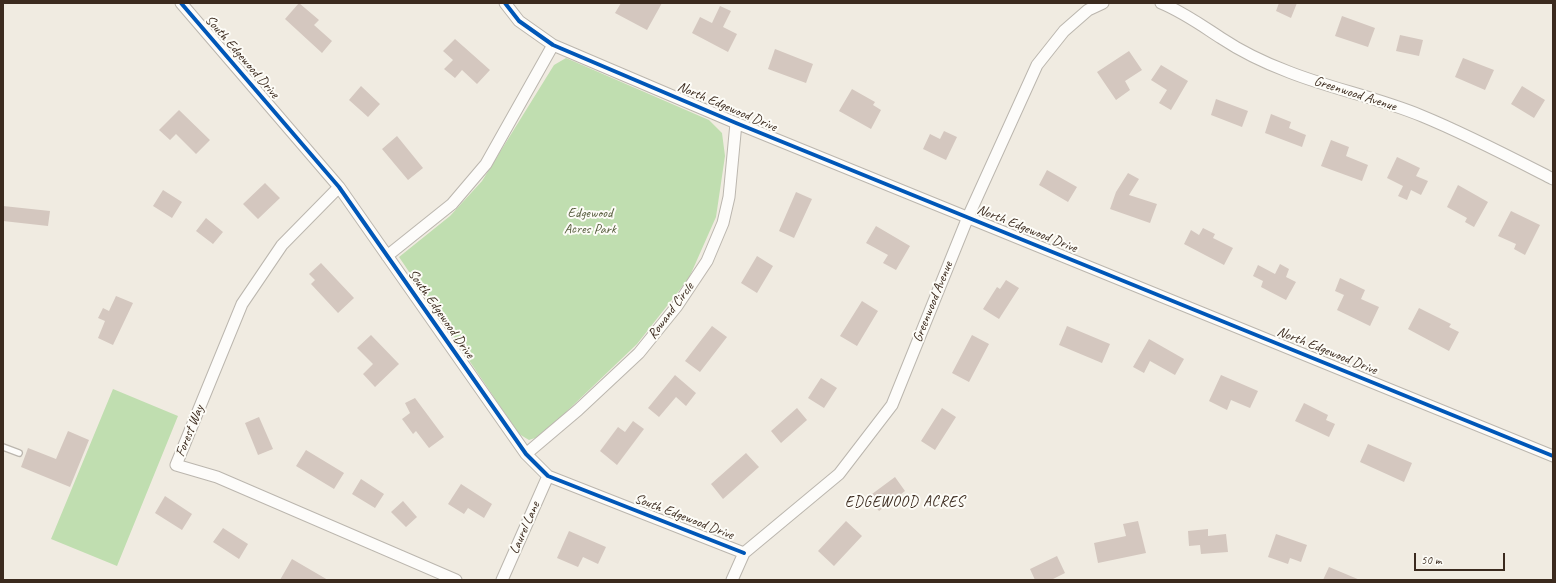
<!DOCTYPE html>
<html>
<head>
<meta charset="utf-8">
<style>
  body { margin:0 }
  #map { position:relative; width:1556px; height:583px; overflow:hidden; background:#f0ebe1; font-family:Caveat,sans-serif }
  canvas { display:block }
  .frame { position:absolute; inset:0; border:4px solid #3b2a1e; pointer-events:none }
  .scale { position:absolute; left:1414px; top:553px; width:91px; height:18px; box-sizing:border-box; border:2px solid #3b2a1e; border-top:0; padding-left:5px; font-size:12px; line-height:14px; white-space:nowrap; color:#3b2a1e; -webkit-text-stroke:3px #fdfcf7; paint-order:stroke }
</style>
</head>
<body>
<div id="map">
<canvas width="1556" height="583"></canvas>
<div class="frame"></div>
<div class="scale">50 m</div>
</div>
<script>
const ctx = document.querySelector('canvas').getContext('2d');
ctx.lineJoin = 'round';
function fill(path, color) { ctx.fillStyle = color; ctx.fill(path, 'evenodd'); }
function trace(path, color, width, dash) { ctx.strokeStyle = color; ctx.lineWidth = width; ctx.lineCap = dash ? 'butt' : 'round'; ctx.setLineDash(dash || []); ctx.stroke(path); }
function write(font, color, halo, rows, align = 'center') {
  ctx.font = font + ' Caveat,sans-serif'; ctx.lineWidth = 4; ctx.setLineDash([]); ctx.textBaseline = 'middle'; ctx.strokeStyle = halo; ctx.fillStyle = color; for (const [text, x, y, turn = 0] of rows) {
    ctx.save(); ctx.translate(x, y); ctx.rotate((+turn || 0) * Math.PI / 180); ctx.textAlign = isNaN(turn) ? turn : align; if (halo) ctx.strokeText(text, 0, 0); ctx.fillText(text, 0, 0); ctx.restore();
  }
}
fill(new Path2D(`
  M566,58l143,62 13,13 3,23 -9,61 -27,61 -52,66 -96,92 -12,4 -10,-6 -120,-177 51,-41 32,-35 72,-116z
  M113,389l65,27 -61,150 -66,-27z`), '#c0deb0');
fill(new Path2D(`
  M299,3l20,17 -5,5 18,16 -10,12 -37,-34z
  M621,3h41l-15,27 -32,-17z
  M1279,3h18l-6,15 -15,-7z
  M720,6l11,5 -8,16 14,7 -9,18 -36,-19 8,-16 12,6z
  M1342,16l33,12 -7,19 -33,-11z
  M1400,35l23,5 -4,16 -23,-5z
  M455,39l35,31 -13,14 -15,-14 -7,8 -11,-9 9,-9 -10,-9z
  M775,49l38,15 -7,19 -38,-14z
  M1129,51l13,19 -17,11 5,9 -14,10 -19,-28z
  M1463,58l31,12 -9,20 -30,-13z
  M1161,65l27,16 -17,29 -12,-7 8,-13 -16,-10z
  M361,86l19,18 -12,13 -19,-17z
  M1522,86l23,14 -11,18 -23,-14z
  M852,89l23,13 -2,3 8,5 -10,19 -32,-18z
  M1216,99l32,12 -6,16 -31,-12z
  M179,110l31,30 -14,14 -20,-20 -6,6 -11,-10z
  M1271,114l20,8 -2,6 17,7 -4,12 -37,-14z
  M944,131l13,6 -11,23 -23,-11 7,-15 10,5z
  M397,136l26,32 -15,12 -26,-31z
  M1331,140l18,7 -3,9 22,9 -6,16 -41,-15z
  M1397,157l23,11 -4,8 12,5 -7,14 -10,-5 -4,10 -9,-4 5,-10 -16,-8z
  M1047,170l30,17 -9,15 -29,-17z
  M1128,173l11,6 -10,16 28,9 -7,19 -40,-14 6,-17z
  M265,183l15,15 -22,21 -15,-15z
  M1458,185l30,17 -14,25 -9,-5 2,-4 -20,-11z
  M163,190l19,12 -10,16 -19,-12z
  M796,192l16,7 -18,39 -15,-7z
  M3,206l47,5 -2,15 -45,-5z
  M1511,211l29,14 -15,30 -11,-6 2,-5 -18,-8z
  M206,218l17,14 -10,12 -17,-13z
  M876,226l34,20 -14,24 -13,-7 5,-8 -22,-12z
  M1203,228l12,6 -2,4 20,10 -9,17 -40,-21 7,-14 8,5z
  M757,256l16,10 -16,27 -16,-10z
  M321,263l33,35 -16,15 -27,-29 4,-4 -6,-6z
  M1280,264l9,5 -3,8 10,5 -10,18 -25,-13 2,-6 -10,-5 5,-11 17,9z
  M1340,278l25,12 -4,9 18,8 -9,19 -33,-16 7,-15 -9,-4z
  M1006,280l13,8 -20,31 -16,-10 14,-22 3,2z
  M116,296l17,7 -20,42 -15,-7 7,-17 -7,-3 5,-10 6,3z
  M862,301l16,10 -21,35 -17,-10z
  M1419,308l32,16 -2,3 10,5 -10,19 -41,-22z
  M712,326l15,11 -27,35 -15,-11z
  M1067,326l43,18 -8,19 -43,-18z
  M371,335l28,29 -24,23 -12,-13 10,-10 -16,-16z
  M972,335l17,9 -20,38 -17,-9z
  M1149,339l35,20 -9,16 -25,-14 -6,12 -11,-6z
  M675,375l21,18 -10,13 -10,-9 -17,20 -11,-9z
  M1221,375l37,16 -8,17 -19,-8 -4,10 -18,-9z
  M821,378l16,10 -13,20 -16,-10z
  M415,398l29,39 -15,11 -13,-17 -3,3 -11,-15 8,-6 -5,-10z
  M1304,403l24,12 -2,5 9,4 -6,13 -34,-16z
  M797,408l10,12 -26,23 -10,-12z
  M942,408l14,9 -21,33 -14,-9z
  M259,417l14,32 -15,6 -13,-32z
  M633,421l11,8 -27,36 -17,-14 18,-24 7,5z
  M68,431l21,9 -19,47 -49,-20 7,-19 28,11z
  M1368,444l44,19 -8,19 -44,-20z
  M306,450l38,23 -10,16 -38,-23z
  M746,453l13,14 -36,32 -12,-15z
  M895,477l10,14 -26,20 -11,-14z
  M361,479l23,15 -9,14 -23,-14z
  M461,484l31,20 -8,14 -16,-10 -4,6 -16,-10z
  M165,496l27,18 -10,16 -27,-17z
  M403,501l14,16 -11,10 -15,-15z
  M846,521l16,15 -28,30 -16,-15z
  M1138,521l8,32 -48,10 -4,-20 32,-7 -3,-12z
  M223,528l25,16 -9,15 -26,-17z
  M1208,529v7l18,-2 2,18 -27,2 -1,-9 -11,1 -1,-15z
  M569,531l37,16 -8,17 -15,-7 -5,10 -21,-9z
  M1276,534l31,11 -6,17 -11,-4 -2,6 -20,-7z
  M1057,556l8,17 -14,7h-16l-5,-11z
  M292,559l36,21h-48z
  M1329,567l31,13h-37z`), '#d4c7bf');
const service = new Path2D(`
  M3,447l16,6`);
const minor = new Path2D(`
  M181,3l158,184 187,267 22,22 196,77
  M505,3l14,18 34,24 183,78 817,333
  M1161,3c22,9 40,22 60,35 21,14 44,25 68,34 43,17 90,26 133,44 44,18 88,41 131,63
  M339,187l-57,58 -40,59 -66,161 41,12 239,103
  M387,256l65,-52 34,-40 67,-119
  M526,454l52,-44 61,-57 38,-47 30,-45 16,-38 6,-26 7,-74
  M502,580l46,-104
  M732,580l12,-27 95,-79 53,-69 76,-188 69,-152 27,-34 24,-21 15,-7`);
trace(service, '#bbb6ae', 8);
trace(minor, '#bbb6ae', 13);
trace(service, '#fdfcfa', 5.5);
trace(minor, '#fdfcfa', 11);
trace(new Path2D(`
  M181,3l158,184 187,267 22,22 196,77
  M505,3l14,18 34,24 183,78 817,333`), '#0057b8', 4);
write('14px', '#3b2a1e', '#fdfcf7', [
  ["South Edgewood Drive",242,57,49],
  ["Greenwood Avenue",1355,94,18],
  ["North Edgewood Drive",727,107,23],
  ["North Edgewood Drive",1027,229,22],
  ["Greenwood Avenue",933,302,-68],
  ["Rowand Circle",671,311,-53],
  ["South Edgewood Drive",441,314,55],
  ["North Edgewood Drive",1327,351,22],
  ["Forest Way",190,431,-68],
  ["South Edgewood Drive",684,517,21],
  ["Laurel Lane",525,528,-66]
]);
write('14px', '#575d3e', '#fdfcf7', [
  ["Edgewood",590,213],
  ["Acres Park",590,229]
]);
ctx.letterSpacing = '1px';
write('15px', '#3b2a1e', '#fdfcf7', [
  ["EDGEWOOD ACRES",905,502]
]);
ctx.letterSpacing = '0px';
</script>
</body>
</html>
